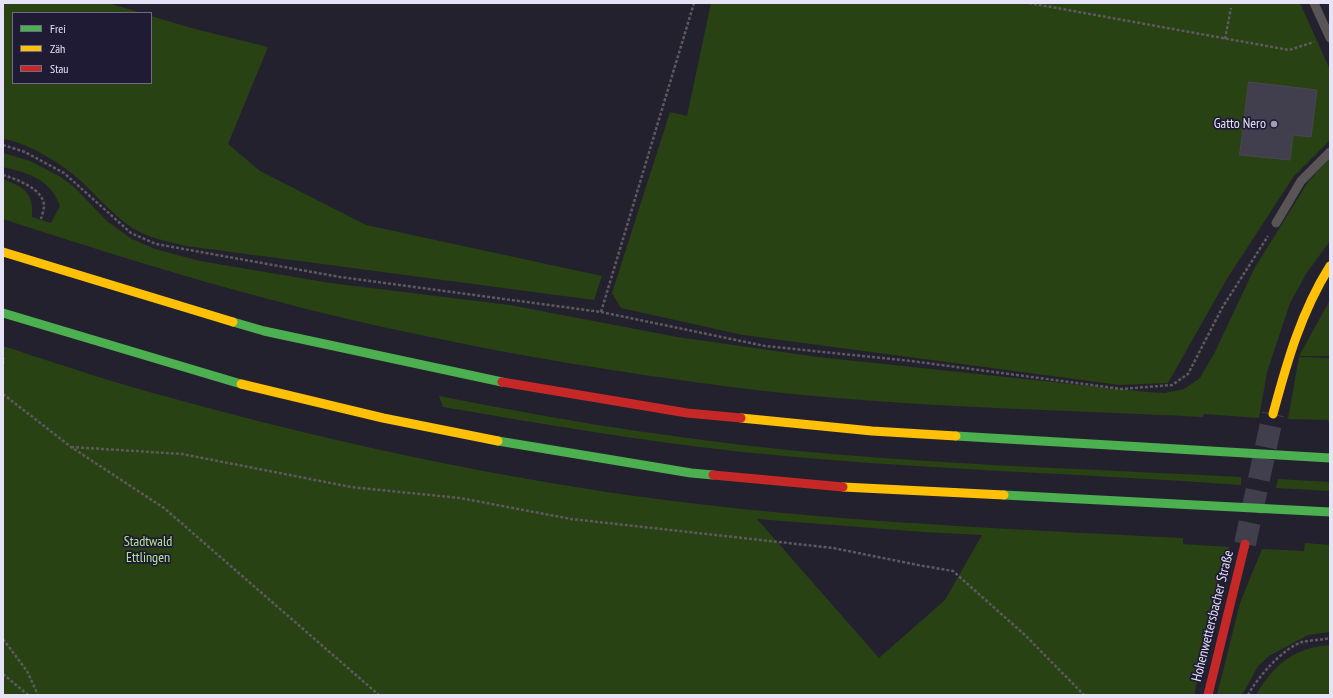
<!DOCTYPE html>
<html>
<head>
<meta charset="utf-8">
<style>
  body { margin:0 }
  #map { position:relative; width:1333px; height:698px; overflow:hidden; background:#24212f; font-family:"PT Sans Narrow",sans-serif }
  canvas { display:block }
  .frame { position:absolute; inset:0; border:4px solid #e5e3f5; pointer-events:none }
  .legend { position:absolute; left:12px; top:12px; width:140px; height:72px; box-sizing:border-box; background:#201b35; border:1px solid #6f6b82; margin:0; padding:5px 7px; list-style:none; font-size:12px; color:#e5e3f5 }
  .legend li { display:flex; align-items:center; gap:8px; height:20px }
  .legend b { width:20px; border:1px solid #6f6b82 }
</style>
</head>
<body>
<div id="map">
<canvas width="1333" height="698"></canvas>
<div class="frame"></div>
<ul class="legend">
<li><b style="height:5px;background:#4caf50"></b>Frei</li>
<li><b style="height:5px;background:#ffc107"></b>Zäh</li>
<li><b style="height:5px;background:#c62828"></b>Stau</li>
</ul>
</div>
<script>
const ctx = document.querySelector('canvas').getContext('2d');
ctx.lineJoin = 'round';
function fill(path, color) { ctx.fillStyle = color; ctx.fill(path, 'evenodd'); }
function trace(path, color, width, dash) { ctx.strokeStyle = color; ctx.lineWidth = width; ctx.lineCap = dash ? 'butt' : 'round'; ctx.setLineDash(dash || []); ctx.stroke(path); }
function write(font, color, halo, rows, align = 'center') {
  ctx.font = font + ' "PT Sans Narrow",sans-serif'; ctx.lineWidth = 3.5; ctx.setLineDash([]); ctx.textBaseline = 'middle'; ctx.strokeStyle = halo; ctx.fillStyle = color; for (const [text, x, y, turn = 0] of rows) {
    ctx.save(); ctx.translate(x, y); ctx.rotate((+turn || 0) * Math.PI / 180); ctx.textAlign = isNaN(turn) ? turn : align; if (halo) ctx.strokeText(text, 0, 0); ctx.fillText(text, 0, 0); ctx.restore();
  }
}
fill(new Path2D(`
  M3,3h105l34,10h-129v70h138v-67l44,13 73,18 -40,97 32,27 106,54 236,51 -8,24 -408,-54c-19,-5 -39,-8 -55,-19 -19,-13 -34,-31 -50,-46 -19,-17 -52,-38 -78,-42z
  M711,3h589l30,67v70l-36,36 -66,101 -60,106 -48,2 -377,-50 -122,-27 -9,-15 58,-181 17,4z
  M3,153l27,8 29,15 14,10 35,36 24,17 23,10 45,12 130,22 180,22 167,32 141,20 329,35 18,1 19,-4 16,-11 15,-26 39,-83 54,-87 22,-24v83l-24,33 -16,29 -23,69 -8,46 -55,-4 -1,3c-157,-8 -315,-10 -472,-30 -107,-14 -214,-31 -320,-54 -139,-29 -274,-70 -408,-114v-40c21,8 31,14 29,38l19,6 9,-17c-11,-28 -30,-32 -57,-39z
  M1330,300v56h-31z
  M3,346c50,16 99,33 150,47 147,41 296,75 447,98 193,29 388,37 583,47v6l46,3 -35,148h-1191zM757,519l166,13 59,3 -37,65 -66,58z
  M1299,357l31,1v68l-2,-6 -40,-1z
  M439,396c134,27 269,48 405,59 132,11 265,15 397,22v8c-166,-12 -333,-16 -499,-33 -100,-11 -200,-28 -299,-45z
  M1278,479l52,3v9l-54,-3z
  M1305,543l25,2v87l-22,3 -39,21 -11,10 -16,29h-25l23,-92 22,-54 42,2z
  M1330,645v50h-74c18,-31 38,-47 74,-50z`), '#284213');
const building = new Path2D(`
  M1249,82l68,8 -6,47 -18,-2 -3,25 -50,-5z`);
fill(building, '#413e4e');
trace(building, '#494653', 1);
trace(new Path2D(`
  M1245,544l28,-130`), '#413e4d', 22, [22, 11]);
trace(new Path2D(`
  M1029,3l260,47 25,-8
  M1225,39l6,-31
  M3,145l22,7 39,21 67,60 25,11 184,33 261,35 164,34 146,15 211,28 50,-4 16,-11 34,-66 46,-72
  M3,175c13,4 41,14 41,31 0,4 -2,9 -3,13
  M601,312l93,-309
  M3,364l1,-6
  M3,394l68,53 93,61 215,187
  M71,447l111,7 169,33 109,11 111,21 262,29 85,17 35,6 73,65 58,59
  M3,639l24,32 11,24
  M3,674l25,21
  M1248,695c9,-17 35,-47 54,-53 9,-2 19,-2 28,-4`), '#5d595f', 2.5, [3, 2]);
trace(new Path2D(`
  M1314,3l16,35
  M1276,223l25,-42 29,-29`), '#595455', 9);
trace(new Path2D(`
  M3,313l238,71
  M233,322l31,9 238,51
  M956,436l374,22
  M498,441l193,32 22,2
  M1004,495l326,17`), '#4caf50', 9);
trace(new Path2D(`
  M3,252l230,70
  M241,384l142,34 115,23
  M1273,414c14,-52 28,-102 57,-148
  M741,418l131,13 84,5
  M843,487l161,8`), '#ffc107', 9);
trace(new Path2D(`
  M502,382l185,31 54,5
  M713,475l130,12
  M1208,695l37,-151`), '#c62828', 9);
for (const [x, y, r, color] of [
  [1274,124,4,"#a19fb0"]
]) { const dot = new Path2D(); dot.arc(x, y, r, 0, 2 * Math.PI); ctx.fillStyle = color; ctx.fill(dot); trace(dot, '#201b35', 1.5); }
write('14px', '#e5e3f5', '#201b35', [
  ["Gatto Nero",1266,124]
], 'right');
write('14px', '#b3e692', '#201b35', [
  ["Stadtwald",148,542],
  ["Ettlingen",148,558]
]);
write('14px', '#e5e3f5', '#201b35', [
  ["Hohenwettersbacher Straße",1213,616,-76]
]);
</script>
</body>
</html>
